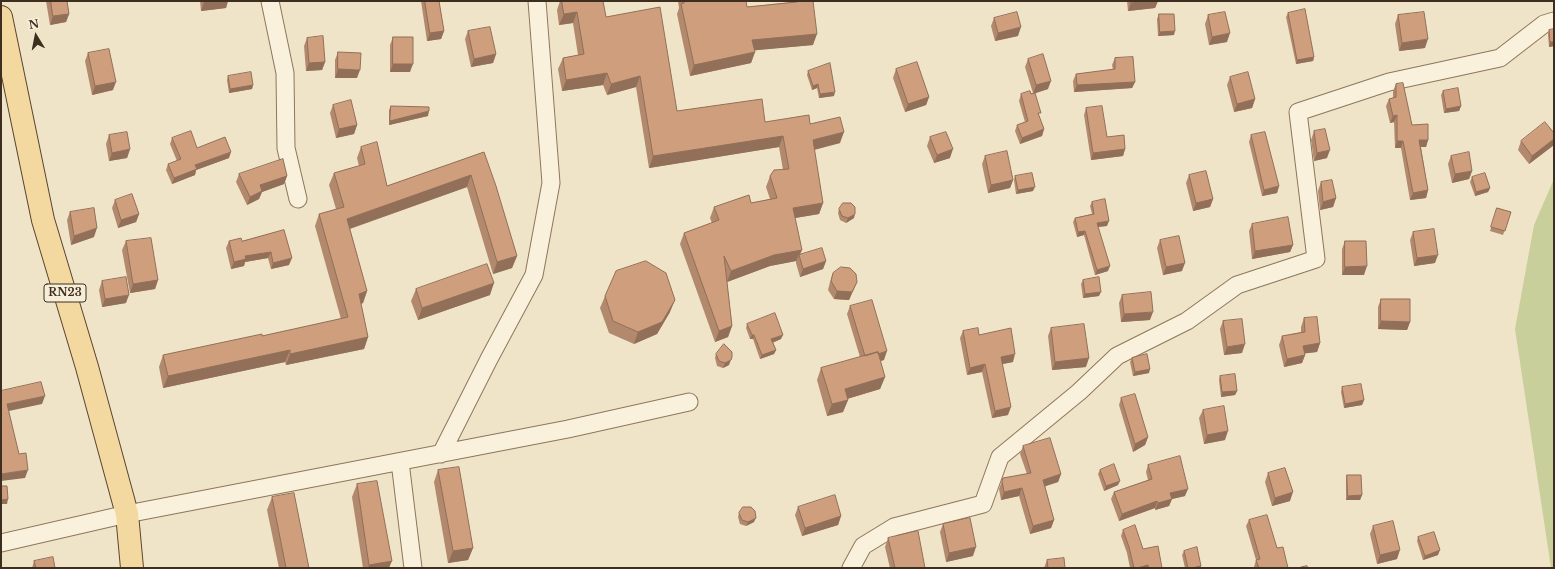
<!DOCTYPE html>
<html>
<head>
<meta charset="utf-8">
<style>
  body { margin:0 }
  #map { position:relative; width:1555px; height:569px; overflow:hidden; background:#f0e4c8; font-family:"Libre Baskerville",serif }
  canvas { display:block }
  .frame { position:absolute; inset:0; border:2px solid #3d2e20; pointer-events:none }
  .north { position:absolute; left:16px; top:16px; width:40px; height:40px; -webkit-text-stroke:3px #f7eed8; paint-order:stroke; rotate:350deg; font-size:11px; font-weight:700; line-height:16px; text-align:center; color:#3d2e20 }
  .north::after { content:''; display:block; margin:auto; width:14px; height:18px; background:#3d2e20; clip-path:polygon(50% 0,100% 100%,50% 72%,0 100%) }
</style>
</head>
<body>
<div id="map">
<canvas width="1555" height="569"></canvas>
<div class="frame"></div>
<div class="north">N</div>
</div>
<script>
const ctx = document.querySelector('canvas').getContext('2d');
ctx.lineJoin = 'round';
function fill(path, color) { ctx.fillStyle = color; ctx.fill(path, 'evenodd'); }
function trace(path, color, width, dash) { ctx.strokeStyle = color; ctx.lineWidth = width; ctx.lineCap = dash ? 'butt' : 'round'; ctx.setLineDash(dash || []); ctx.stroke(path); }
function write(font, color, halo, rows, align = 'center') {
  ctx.font = font + ' "Libre Baskerville",serif'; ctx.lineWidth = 3.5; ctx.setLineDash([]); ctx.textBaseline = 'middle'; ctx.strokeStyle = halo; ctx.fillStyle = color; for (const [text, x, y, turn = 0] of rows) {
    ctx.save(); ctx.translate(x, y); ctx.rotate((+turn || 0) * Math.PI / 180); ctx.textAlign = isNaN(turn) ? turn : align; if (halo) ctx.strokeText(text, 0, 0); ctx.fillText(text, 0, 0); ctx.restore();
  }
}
fill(new Path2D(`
  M1554,179v389h-3l-36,-239 19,-104z`), '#c9cf9b');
const minor = new Path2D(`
  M270,1l15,72 1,75 12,51
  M441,454l48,-95 45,-84 17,-92 -14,-182
  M400,462l13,106
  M1,543l126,-29 441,-85 121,-27
  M851,568l12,-22 31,-19 89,-23 17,-47 79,-65 38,-36 70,-35 50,-36 79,-26 -18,-147 91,-30 111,-24 44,-34 10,-3`);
const primary = new Path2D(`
  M1,17l42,203 44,147 40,147 5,54`);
trace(minor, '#8d765c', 19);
trace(primary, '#5b4430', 24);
trace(minor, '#faf1dc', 17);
trace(primary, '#f3d9a0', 22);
fill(new Path2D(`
  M46,1h21l2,13 -3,8 -16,3z
  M200,1h28l-2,7 -25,3z
  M421,1h18l5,30 -3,8 -14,2z
  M560,1h43l3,16 71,94 88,11 45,2 30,19 -26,7 9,53 -4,11 -24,4 7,32 -2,4 26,7 -3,8 -23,8 -4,-14v-2l-26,5 -43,16 5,44 -4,11 -13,5 -35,-98 4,-11 28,-10 -2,-5 4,-11 37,-4 19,-4 -4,-12 4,-11 13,-6 -4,-23 -130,21 -13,-81 -29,8 -4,-10 -41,6 -4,-22 5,-11 15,-3 -5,-32 -14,2 -2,-15z
  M678,1h68l1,6 45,-5v-1h21v44l-59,5 1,2 -4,11 -61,13 -13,-62 2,-6z
  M1127,1h31l-3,7 -27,3z
  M1288,13l26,44 -1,4 -17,3 -10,-47z
  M1159,14l15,21 -16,1 -1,-17z
  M1208,15l19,27 -18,3 -4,-21z
  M1398,15l27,33 -26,3 -4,-27z
  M994,18l24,18 -23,5 -4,-15z
  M1549,30l5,16 -5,1 -1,-13z
  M468,31l28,23 -3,9 -22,4 -6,-28z
  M393,37l17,35h-20v-27z
  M307,38l18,24 -3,8 -16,1 -2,-25z
  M338,52l19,26h-22v-18z
  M88,53l25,37 -21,5 -7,-34z
  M1115,58l20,24 -3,6 -58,4 -1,-11 3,-7 37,-4 -1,-5z
  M1028,59l20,30 -13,4 4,23 5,13 -2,7 -22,8 -5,-13 2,-6 8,-3 -6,-21 2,-7 12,-1 -8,-26z
  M896,69l33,28 -3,8 -21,7 -12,-34z
  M808,71l26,25 -15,2 -2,-10 -5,2 -5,-15z
  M228,76l25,9 -1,4 -23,4 -2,-13z
  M1230,77l25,22 -3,9 -18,4 -7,-27z
  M1396,84l16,41 16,15 -2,7h-5l7,43 -2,8 -16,2 -9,-52h-6l-1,-26 -4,1 -4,-17 3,-7 4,-1v-7z
  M1443,91l18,15 -2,5 -15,2 -3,-18z
  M333,105l24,20 -3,9 -18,4 -6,-25z
  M391,106l37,10 -39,9v-15z
  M1086,108l21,29 18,12 -2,7 -32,4 -7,-45z
  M1314,131l13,27 -13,3 -3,-21z
  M109,135l21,14 -3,9 -18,3 -3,-17z
  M1251,135l28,51 -2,7 -15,3 -13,-54z
  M930,137l20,21 -16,5 -7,-17z
  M172,138l25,10 32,10 -33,12 -1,5 -23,9 -6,-14 2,-6 9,-3 -7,-17z
  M1554,139v6l-25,19 -11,-14 3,-9z
  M361,147l26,39 97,-34 33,104 -5,12 -19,6 -26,-87 -117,42 17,62 -4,12 -2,1 7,33 -4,12 -78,16 -1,-3 -122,26 -4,-21 4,-12 99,-19 79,-17 -26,-93 4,-12 17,-5 -7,-24 5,-12 25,-7 -2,-8z
  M985,156l28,24 -3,8 -22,5 -6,-29z
  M1451,156l21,15 -3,8 -17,4 -4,-19z
  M239,174l48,2 -3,8 -22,8 -3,7 -12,6 -11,-23z
  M1189,175l24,24 -3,8 -17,4 -7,-28z
  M1015,176l18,15 -17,3 -2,-14z
  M1472,177l18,11 -2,4 -13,4 -5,-14z
  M1321,182l15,16 -3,9 -13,3 -2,-19z
  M115,200l24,14 -3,8 -18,6 -6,-20z
  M1092,202l15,24 -9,1 10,44 -13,4 -11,-40 -7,2 -4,-15 2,-4 17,-4 -2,-8z
  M1497,208l14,4 -8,23 -13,-4z
  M839,209l15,9 -8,5 -6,-3 -2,-7z
  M70,212l24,25 -23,8 -4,-25z
  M1252,224l41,21 -3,7 -38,7 -3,-28z
  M284,230l5,35 -18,4 -3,-11 -23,4 -1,4 -13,3 -5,-21 3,-7h13z
  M1413,232l22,31 -21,3 -4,-26z
  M1160,240l22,31 -19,4 -6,-27z
  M126,241l32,39 -3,9 -25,4 -8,-43z
  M1345,241l19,34h-22v-26z
  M833,273l24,9 -8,18 -15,-1 -6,-9 2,-8z
  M1083,280l16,16 -16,2 -2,-14z
  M102,281l24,22 -24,4 -3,-17z
  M416,289l74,6 -72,25 -7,-19z
  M1122,295l28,25 -29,2 -2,-19z
  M605,296l65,16 -13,22 -23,10 -25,-11 -9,-25z
  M1381,299l29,23 -3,8 -29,-1v-22z
  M850,306l34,54 -4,1 5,16 -5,12 -33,10 1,1 -5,12 -16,4 -10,-36 4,-12 39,-11 -13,-43z
  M1304,318l16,25 -3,9 -12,1v2l-3,8 -18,4 -5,-22 3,-9 19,-4v-5z
  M1223,321l19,32 -18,2 -4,-26z
  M747,324l34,15 -8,3 3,8 -2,4 -14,5 -7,-20h-3l-4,-11z
  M1051,328l35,39 -34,3 -4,-34z
  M963,331l16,4 34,27 -11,2 6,51 -16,3 -10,-46 -15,3 -7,-37z
  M716,354l13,11 -6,3 -6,-2 -2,-8z
  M1132,358l17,15 -16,3 -3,-14z
  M1220,376l17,15 -2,4 -14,2 -2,-17z
  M1342,387l22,13 -2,5 -18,3 -3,-16z
  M1121,398l27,39 -3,8 -12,7 -14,-47z
  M1203,410l22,30 -21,4 -5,-26z
  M1023,446l38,28 -3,8 -13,4 9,34 -3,8 -21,6 -11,-38 -18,4 -2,-11 4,-11 24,-4 -7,-20z
  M1148,465l37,31 -13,3 -3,7 -14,4v-2l-36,13 -8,-22 3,-7 34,-12 -2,-8z
  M438,470l35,78 -5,12 -20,3 -14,-81z
  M1100,470l18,15 -14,6 -6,-17z
  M1268,473l22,28 -18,5 -7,-24z
  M1347,475l15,20 -2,5h-14v-21z
  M357,484l32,84h-26l-11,-71z
  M272,497l37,71h-30l-12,-58z
  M798,507l43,9 -3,9 -36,11 -7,-21z
  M739,513l15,9 -8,4 -6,-2 -2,-7z
  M1249,520l28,28 11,20h-34v-1l2,-7 -10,-34z
  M943,524l30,32 -27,6 -6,-30z
  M1373,526l24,33 -20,5 -7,-30z
  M1123,530l20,19 19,19h-32l-3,-15 -6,-17z
  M1418,537l20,18 -15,5 -6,-19z
  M888,538l37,30h-35l-5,-21z
  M1184,551l17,15v2h-16l-3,-13z
  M1047,560l18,8h-21z
  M34,561l21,7h-23z`), '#b2896c');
fill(new Path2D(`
  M217,1h11l-2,7 -25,3 3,-9z
  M1148,1h10l-3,7 -27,3 3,-8z
  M577,12l-4,11 -14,2 5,-11z
  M69,14l-3,8 -16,3 3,-9z
  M1021,27l-3,9 -23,5 3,-8z
  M444,31l-3,8 -14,2 3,-8z
  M1175,31l-1,4 -16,1 2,-4z
  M1230,33l-3,9 -18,3 3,-8z
  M817,34l-4,11 -65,6 4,-11z
  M1428,39l-3,9 -26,3 3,-8z
  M1550,42h4v4l-5,1z
  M755,52l-4,11 -61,13 4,-11z
  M496,54l-3,9 -22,4 3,-8z
  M1314,57l-1,4 -17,3 1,-4z
  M325,62l-3,8 -16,1 3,-8z
  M393,64h20l-3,8h-20z
  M338,69l22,1 -3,8h-22z
  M607,73l-4,12 -41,6 4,-11z
  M640,76l-4,11 -29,8 4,-11z
  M1051,81l-3,8 -15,5 3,-9z
  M116,82l-3,8 -21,5 3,-9z
  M1135,82l-3,6 -58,4 3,-7z
  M818,84l-1,4 -5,2 1,-4z
  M253,85l-1,4 -23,4 1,-4z
  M835,92l-1,4 -15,2 1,-4z
  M929,97l-3,8 -21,7 3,-8z
  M1255,99l-3,9 -18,4 3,-8z
  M1461,106l-2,5 -15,2 2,-4z
  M429,111l-1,5 -39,9 1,-4z
  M1397,115l-3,7 -4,1 3,-7z
  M357,125l-3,9 -18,4 3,-9z
  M1044,129l-2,7 -22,8 2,-6z
  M844,132l-4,11 -31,8 4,-11z
  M783,136l-4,11 -130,21 4,-12z
  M1554,139v6l-25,19 3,-8z
  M1419,140h9l-2,7h-9z
  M1397,141h6l-2,7h-6z
  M130,149l-3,9 -18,3 3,-8z
  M953,149l-3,9 -16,5 3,-8z
  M1125,149l-2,7 -32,4 2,-7z
  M1330,150l-3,8 -13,3 3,-8z
  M231,152l-2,6 -33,12 -1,5 -23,9 2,-6 21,-13z
  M1472,171l-3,8 -17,4 3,-9z
  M471,175l-4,12 -124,44 4,-12z
  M287,176l-3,8 -22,8 -3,7 -12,6 3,-8 10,-12z
  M1013,180l-3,8 -22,5 3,-8z
  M1279,186l-2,7 -15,3 2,-6z
  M1035,187l-2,4 -17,3 2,-4z
  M1490,188l-2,4 -13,4 1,-4z
  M1428,190l-2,8 -16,2 3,-7z
  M1336,198l-3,9 -13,3 3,-8z
  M1213,199l-3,8 -17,4 3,-8z
  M823,203l-4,11 -30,5 4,-11z
  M139,214l-3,8 -18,6 3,-8z
  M855,214l-1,4 -8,5 2,-5z
  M1109,221l-2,5 -11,1 1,-4z
  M97,228l-3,9 -23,8 3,-9z
  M1085,231l-1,4 -7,2 1,-5z
  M1293,245l-3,7 -38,7 3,-8z
  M802,250l-3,6v-1l-3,6 -26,5 -43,16 4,-11 43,-16z
  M271,252l-3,6 -23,4 -1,4 -13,3 3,-7 11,-6z
  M1438,255l-3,8 -21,3 3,-8z
  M517,256l-5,12 -19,6 4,-12z
  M292,258l-3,7 -18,4 2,-6z
  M826,261l-3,8 -23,8 3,-8z
  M1185,263l-3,8 -19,4 3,-8z
  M1110,266l-2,5 -13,4 2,-5z
  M1367,266l-3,9h-22l3,-8z
  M158,280l-3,9 -25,4 3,-9z
  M857,282l-8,18 -15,-1 3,-8z
  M494,283l-4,12 -72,25 4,-12z
  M367,291l-4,12 -8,3 4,-12z
  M1101,292l-2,4 -16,2 2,-4z
  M129,295l-3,8 -24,4 3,-8z
  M675,300l-5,12 -13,22 -23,10 4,-12z
  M1153,312l-3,8 -29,2 3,-8z
  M1381,321l29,1 -3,8 -29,-1z
  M732,326l-4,11 -13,5 4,-11z
  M752,335h2l-1,4h-3z
  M783,335l-2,4 -11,5 1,-5z
  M368,337l-4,12 -78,16 4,-11z
  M1320,343l-3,9 -17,2 3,-8z
  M1245,344l-3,9 -18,2 3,-8z
  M290,350l-5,12 -122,26 5,-12z
  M776,350l-2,4 -14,5 2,-4z
  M887,351l-3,9 -22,6 3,-8z
  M1015,354l-2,8 -15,3 3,-8z
  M1305,355l-3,8 -18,4 3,-8z
  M732,357l-3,8 -6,3 2,-5z
  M1089,358l-3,9 -34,3 3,-8z
  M985,364l-3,8 -15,3 3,-7z
  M1150,369l-1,4 -16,3 2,-4z
  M885,377l-5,12 -40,12 5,-12z
  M1237,391l-2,4 -14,2 1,-5z
  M45,396l-3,8 -38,8 3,-8z
  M848,400l-5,12 -16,4 5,-12z
  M1364,400l-2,5 -18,3 1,-4z
  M1011,407l-3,8 -16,3 3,-7z
  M1228,431l-3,9 -21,4 3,-9z
  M1148,437l-3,8 -12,7 2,-8z
  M28,470l-3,8 -24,3v-7z
  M1061,474l-3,8 -18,6 3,-8z
  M1120,481l-2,4 -14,6 2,-5z
  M1022,488l-3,8 -18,4 3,-8z
  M1188,489l-3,7 -13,3 -3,7 -14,4 3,-7 12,-10z
  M1293,492l-3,9 -18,5 3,-8z
  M1362,495l-2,5h-14l2,-4z
  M8,499l-1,5h-6v-4z
  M1157,501l-2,7 -36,13 3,-7z
  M841,516l-3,9 -36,11 3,-8z
  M756,518l-2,4 -8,4 2,-4z
  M1054,520l-3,8 -21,6 3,-8z
  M976,547l-3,9 -27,6 3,-9z
  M473,548l-5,12 -20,3 5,-12z
  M1400,550l-3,9 -20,5 3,-9z
  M1440,550l-2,5 -15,5 2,-4z
  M392,561l-3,7h-21l1,-3z
  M1148,565l-1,3h-10z
  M1201,566v2h-9z`), '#916f58');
const building = new Path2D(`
  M51,1h16l2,13 -16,2z
  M204,1h13l-13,1z
  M425,1h14l5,30 -14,2z
  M562,1h41l3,16 54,-10 17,104 85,-12 3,23 44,-7 1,9 30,-7 4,15 -31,8 10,63 -30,5 9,42 -28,5 -43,16 -7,-15 8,70 -13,5 -35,-98 35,-13 -5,-13 35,-12 2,8 26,-5 -7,-22 4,-6 15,-1 -6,-33 -130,20 -13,-80 -29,8 -4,-11 -41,7 -3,-22 21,-4 -7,-42 -13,2z
  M684,1h62l1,6 50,-5v-1h16l4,33 -65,6 3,12 -61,13 -13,-61 3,-1z
  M1131,1h17l-17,2z
  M1305,9l9,48 -17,3 -9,-47z
  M1017,12l4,15 -23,6 -4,-15z
  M1225,12l5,21 -18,4 -4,-22z
  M1424,12l4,27 -26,4 -4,-28z
  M1159,14h15l1,17 -15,1z
  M490,27l6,27 -22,5 -6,-28z
  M1554,29v13h-4l-1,-12z
  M323,36l2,26 -16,1 -2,-25z
  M393,37h20v27h-20z
  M109,49l7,33 -21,4 -7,-33z
  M338,52l23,1 -1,17 -22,-1z
  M1043,54l8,27 -15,4 -8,-26z
  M1133,57l2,25 -58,3 -1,-11 39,-5v-11z
  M917,62l12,35 -21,7 -12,-35z
  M830,63l5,29 -15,2 -2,-10 -5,2 -5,-15z
  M251,72l2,13 -23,4 -2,-13z
  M1248,72l7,27 -18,5 -7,-27z
  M1403,83l9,42 16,-1v16h-9l9,50 -15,3 -10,-52h-6v-26l-4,1 -4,-17 7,-2v-13z
  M1458,88l3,18 -15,3 -3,-18z
  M1030,91l1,3 4,-1 6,20h-3l6,16 -22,9 -5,-13 11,-4 -7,-27z
  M351,100l6,25 -18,4 -6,-24z
  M391,106l38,1v4l-39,10z
  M1102,106l5,31 17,-2 1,14 -32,4 -7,-45z
  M1545,122l9,11v6l-22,17 -11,-15z
  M1325,129l5,21 -13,3 -3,-22z
  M191,131l6,17 28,-11 6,15 -36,13 2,4 -23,9 -6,-14 13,-5 -9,-21z
  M127,132l3,17 -18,4 -3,-18z
  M946,132l7,17 -16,6 -7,-18z
  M1265,132l14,54 -15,4 -13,-55z
  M377,142l10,44 97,-34 12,34 21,70 -20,6 -26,-87 -124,44 20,72 -8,3 9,43 -78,17v-4l-122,26 -5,-21 99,-21v2l86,-19 -29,-103 25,-7 -10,-34 31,-9 -4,-17z
  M1007,151l6,29 -22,5 -6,-29z
  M1469,152l3,19 -17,3 -4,-18z
  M283,159l4,17 -27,9 2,6 -12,6 -11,-23z
  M1206,171l7,28 -17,4 -7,-28z
  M1032,173l3,14 -17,3 -3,-14z
  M1485,173l5,15 -14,4 -4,-15z
  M1332,180l4,18 -13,4 -2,-20z
  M132,194l7,20 -18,6 -6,-20z
  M1105,199l4,22 -12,2 13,43 -13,4 -12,-39 -7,1 -3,-14 19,-4 -2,-12z
  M843,203h8l4,4v7l-7,4 -6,-2 -3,-7z
  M94,208l3,20 -23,8 -4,-24z
  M1497,208l14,4 -6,19 -14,-4z
  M1288,217l5,28 -38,6 -3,-27z
  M1434,229l4,26 -21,3 -4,-26z
  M284,230l8,28 -19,5 -2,-11 -26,4 1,3 -12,3 -5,-21 12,-3 1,3z
  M1179,236l6,27 -19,4 -6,-27z
  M151,238l7,42 -25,4 -7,-43z
  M1345,241h21l1,25 -22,1z
  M822,248l4,13 -23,8 -4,-14z
  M646,261l20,12 9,27 -13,22 -24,10 -25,-11 -8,-25 11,-25z
  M487,264l7,19 -72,25 -6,-19z
  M841,267l9,1 6,6 1,8 -5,10 -15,-1 -6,-10 2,-8z
  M126,277l3,18 -24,4 -3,-18z
  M1099,277l2,15 -16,2 -2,-14z
  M1151,292l2,20 -29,2 -2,-19z
  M1381,299h29v23l-29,-1z
  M872,300l15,51 -9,3v-2l-13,4 -15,-50z
  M775,313l8,22 -12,4 5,11 -14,5 -8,-20h-2l-5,-11z
  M1317,317l3,26 -17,3 2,9 -18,4 -5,-23 23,-4 -1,-14z
  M1242,319l3,25 -18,3 -4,-26z
  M1084,324l5,34 -34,4 -4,-34z
  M978,328l1,7 32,-7 4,26 -14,3 10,50 -16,4 -10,-47 -15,4 -7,-37z
  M724,344l8,8v5l-1,3 -6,3 -6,-2 -3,-7z
  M878,352l7,25 -40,12 3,11 -16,4 -11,-36z
  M1147,354l3,15 -15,3 -3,-14z
  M1235,374l2,17 -15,1 -2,-16z
  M41,382l4,14 -38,8 12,50 7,-1 2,17 -27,4v-83z
  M1361,384l3,16 -19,4 -3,-17z
  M1135,394l13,43 -13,7 -14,-46z
  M1224,406l4,25 -21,4 -4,-25z
  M1050,438l11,36 -18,6 11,40 -21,6 -11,-38 -18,4 -2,-11 1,-3 28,-5 -8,-27z
  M1180,456l8,33 -18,4 2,6 -14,4 -1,-2 -35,13 -8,-22 38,-13 -4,-14z
  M1114,464l6,17 -14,5 -6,-16z
  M459,467l14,81 -20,3 -15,-81z
  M1285,468l8,24 -18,6 -7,-25z
  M1347,475h14l1,20 -14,1z
  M377,481l15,80 -23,4 -12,-81z
  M1,486h6l1,13 -7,1z
  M294,493l15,75h-23l-14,-71z
  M835,495l6,21 -36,12 -7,-21z
  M743,507h8l4,4 1,7 -8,4 -6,-2 -3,-7z
  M1267,515l10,33 6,-1 5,21h-29l-3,-8 4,-1 -11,-39z
  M970,518l6,29 -27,6 -6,-29z
  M1393,521l7,29 -20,5 -7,-29z
  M1135,525l8,24 15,-3 4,22h-13l-1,-3 -11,3h-3l-5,-21 -6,-17z
  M918,531l7,37h-30l-7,-30z
  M1434,532l6,18 -15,6 -7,-19z
  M1197,547l4,19 -9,2h-4l-4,-17z
  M53,557l2,11h-19l-2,-7z
  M1064,558l1,10h-17l-1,-8z
  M1307,566l1,2h-10z`);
fill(building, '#cf9f7d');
trace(building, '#916f58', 1);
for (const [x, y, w] of [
  [65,293,42]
]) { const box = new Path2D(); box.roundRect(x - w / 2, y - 9, w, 18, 3); ctx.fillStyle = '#f7eed8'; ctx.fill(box); trace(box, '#3d2e20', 1); }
write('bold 11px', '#3d2e20', null, [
  ["RN23",65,293]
]);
</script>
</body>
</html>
